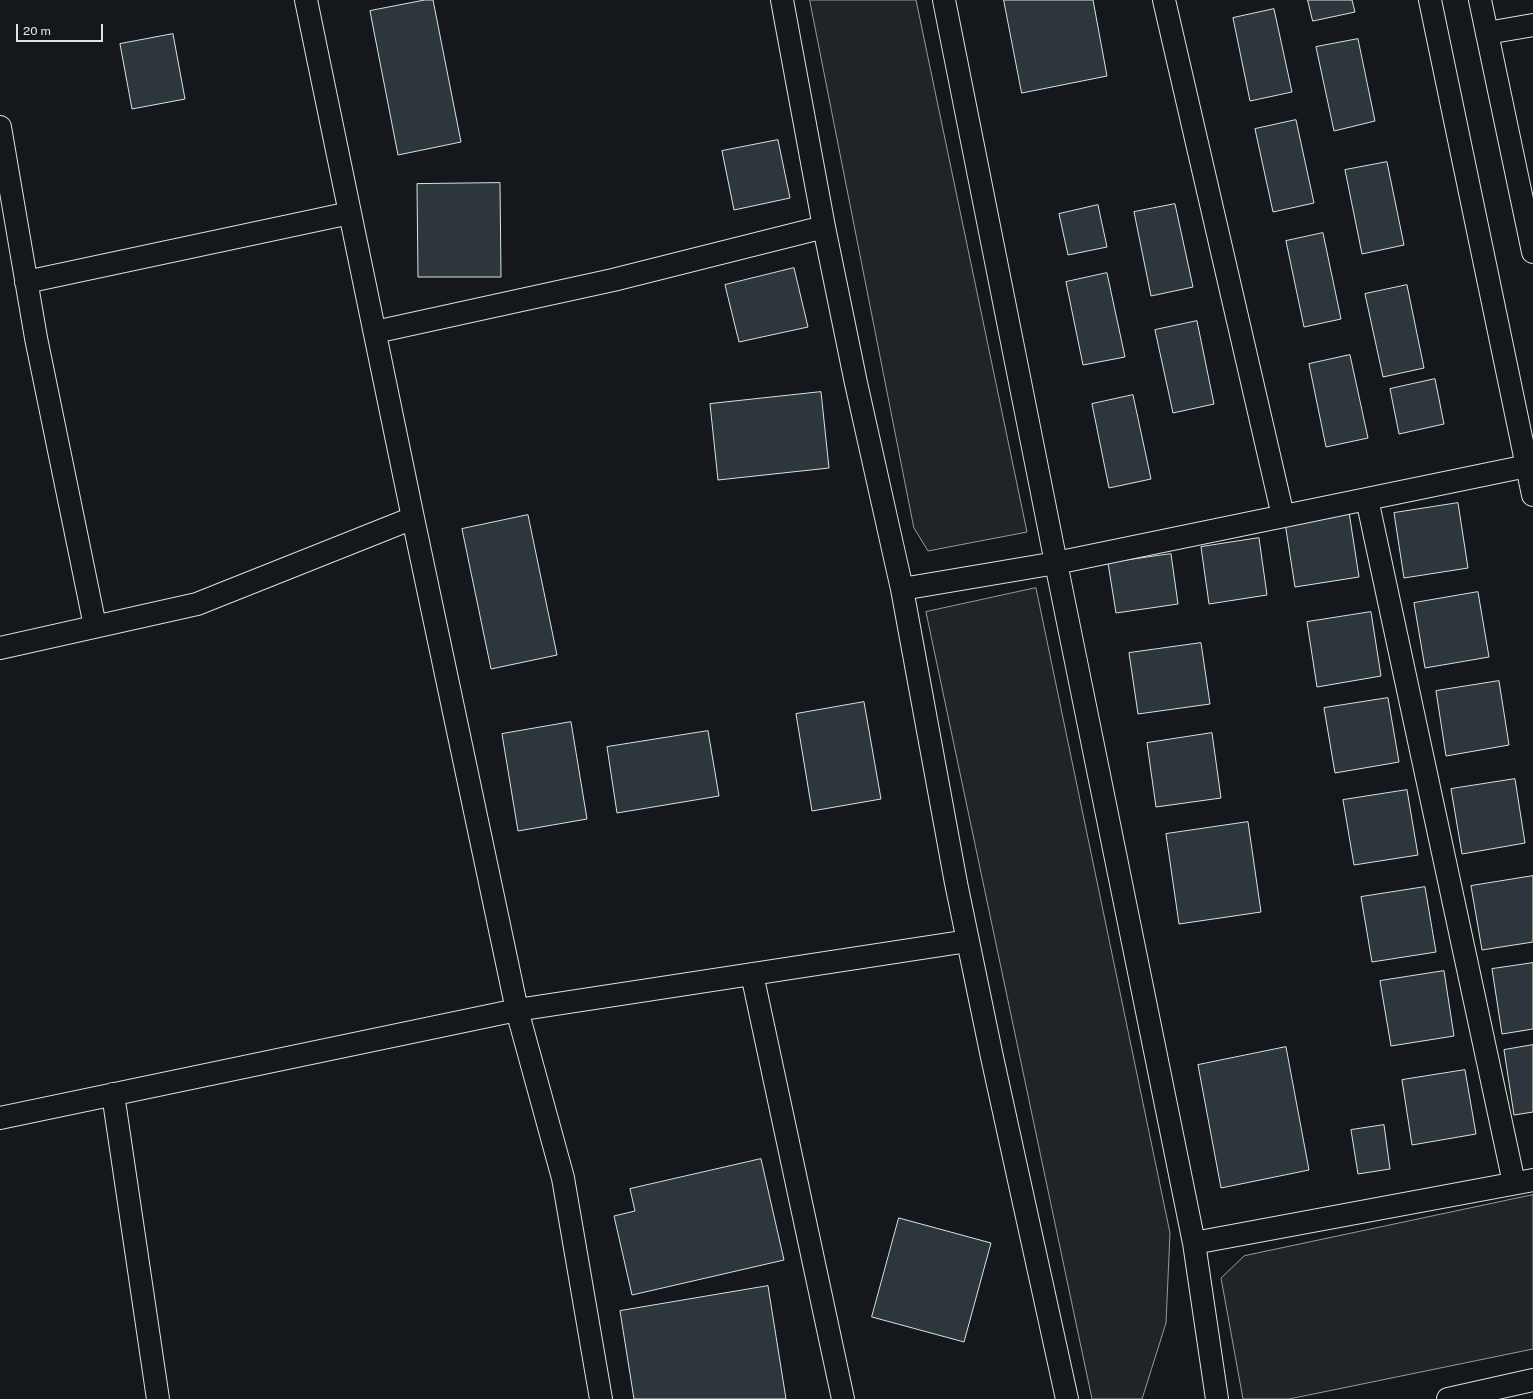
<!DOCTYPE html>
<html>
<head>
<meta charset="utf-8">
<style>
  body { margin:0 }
  #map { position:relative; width:1533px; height:1399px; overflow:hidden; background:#14181c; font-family:"Public Sans",sans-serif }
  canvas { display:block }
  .scale { position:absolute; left:16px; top:24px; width:87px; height:18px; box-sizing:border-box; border:2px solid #d8e6dc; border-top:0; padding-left:5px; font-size:12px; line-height:14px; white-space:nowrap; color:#d8e6dc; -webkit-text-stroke:3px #14181c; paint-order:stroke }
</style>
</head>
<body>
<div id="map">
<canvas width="1533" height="1399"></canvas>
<div class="scale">20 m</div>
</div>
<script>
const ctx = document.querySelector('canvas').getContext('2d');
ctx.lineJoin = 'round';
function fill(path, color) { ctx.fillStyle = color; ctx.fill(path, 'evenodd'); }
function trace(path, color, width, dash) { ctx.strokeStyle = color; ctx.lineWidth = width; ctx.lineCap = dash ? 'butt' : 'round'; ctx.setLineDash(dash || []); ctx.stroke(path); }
const green = new Path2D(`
  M810,0h106l111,532 -99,19 -14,-23z
  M1036,588l134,645 -4,90 -24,76h-50l-166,-787z
  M1533,1195v154l-244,50h-46l-22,-121 23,-22z`);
fill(green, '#202428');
trace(green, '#939e99', 1);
const building = new Path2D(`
  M425,0h8l28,142 -63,13 -28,-144z
  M1004,0h89l14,76 -85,17z
  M1308,0h44l3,12 -42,9z
  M1274,9l18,83 -42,9 -17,-83z
  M173,34l12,65 -53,10 -12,-65z
  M1358,39l17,82 -41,10 -18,-84z
  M1296,120l18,83 -41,9 -18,-83z
  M778,140l12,58 -56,12 -12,-59z
  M1387,162l17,83 -42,9 -17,-84z
  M500,183l1,94h-83l-1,-93z
  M1175,204l18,83 -42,9 -17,-84z
  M1098,205l9,42 -39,8 -9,-41z
  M1323,233l18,86 -37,8 -18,-86z
  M794,268l14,59 -69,15 -14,-57z
  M1107,273l18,84 -42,8 -17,-83z
  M1407,285l17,83 -41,9 -18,-83z
  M1197,321l17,83 -41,9 -18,-83z
  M1350,355l18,83 -42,9 -17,-83z
  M1435,379l9,45 -45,10 -9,-45z
  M821,392l8,76 -111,12 -8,-76z
  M1133,395l18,84 -42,9 -17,-84z
  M1458,503l10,65 -64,10 -10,-65z
  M1349,512l10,65 -64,10 -10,-64z
  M528,515l29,140 -66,14 -29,-140z
  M1259,538l8,57 -58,9 -8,-57z
  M1171,554l7,50 -62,9 -8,-50z
  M1478,592l11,65 -64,11 -11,-65z
  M1371,612l10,64 -64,11 -10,-65z
  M1201,643l9,61 -72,10 -9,-61z
  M1499,681l10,64 -63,11 -10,-65z
  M1388,698l11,64 -64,11 -11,-65z
  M864,702l17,97 -69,12 -16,-97z
  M571,722l16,97 -69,12 -16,-97z
  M708,731l11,65 -102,17 -10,-66z
  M1212,733l9,65 -65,9 -9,-64z
  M1515,779l10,64 -63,11 -11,-65z
  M1407,790l11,65 -64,10 -11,-65z
  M1248,822l13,90 -82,12 -13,-90z
  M1533,876v66l-51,8 -11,-64z
  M1425,887l11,65 -64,10 -11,-65z
  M1533,963v66l-31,5 -10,-65z
  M1444,971l10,65 -63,10 -11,-65z
  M1533,1045v67l-19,3 -10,-65z
  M1286,1047l23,123 -88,18 -23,-123z
  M1465,1070l11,64 -64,11 -10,-65z
  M1384,1125l6,44 -32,5 -7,-44z
  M761,1159l23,101 -152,35 -18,-79 21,-5 -5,-22z
  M899,1218l92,25 -27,99 -92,-25z
  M768,1286l18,113h-152l-14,-88z`);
fill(building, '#2c363c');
trace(building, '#d8e6dc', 1);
const street = new Path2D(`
  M306,0l107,518 104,492 46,168 38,221
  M782,0l42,227 32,156 46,206 54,294 36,174 75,342
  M944,0l112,563 138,680 23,156
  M1164,0l119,516
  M1487,33l46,-8
  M0,127l36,211 59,288
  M26,282l324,-69
  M375,332l238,-52 211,-53
  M1367,499l147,684
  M902,589l154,-26 471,-97
  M0,648l197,-44 216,-86
  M752,974l91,425
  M113,1094l45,305
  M0,1118l517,-108 451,-69
  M1194,1243l339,-63
  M1448,1399l85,-19`);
const secondary = new Path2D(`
  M1430,0l103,495
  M1480,0l53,252`);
trace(street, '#d8e6dc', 24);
trace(secondary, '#d8e6dc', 24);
trace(street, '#14181c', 22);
trace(secondary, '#14181c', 22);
</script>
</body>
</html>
